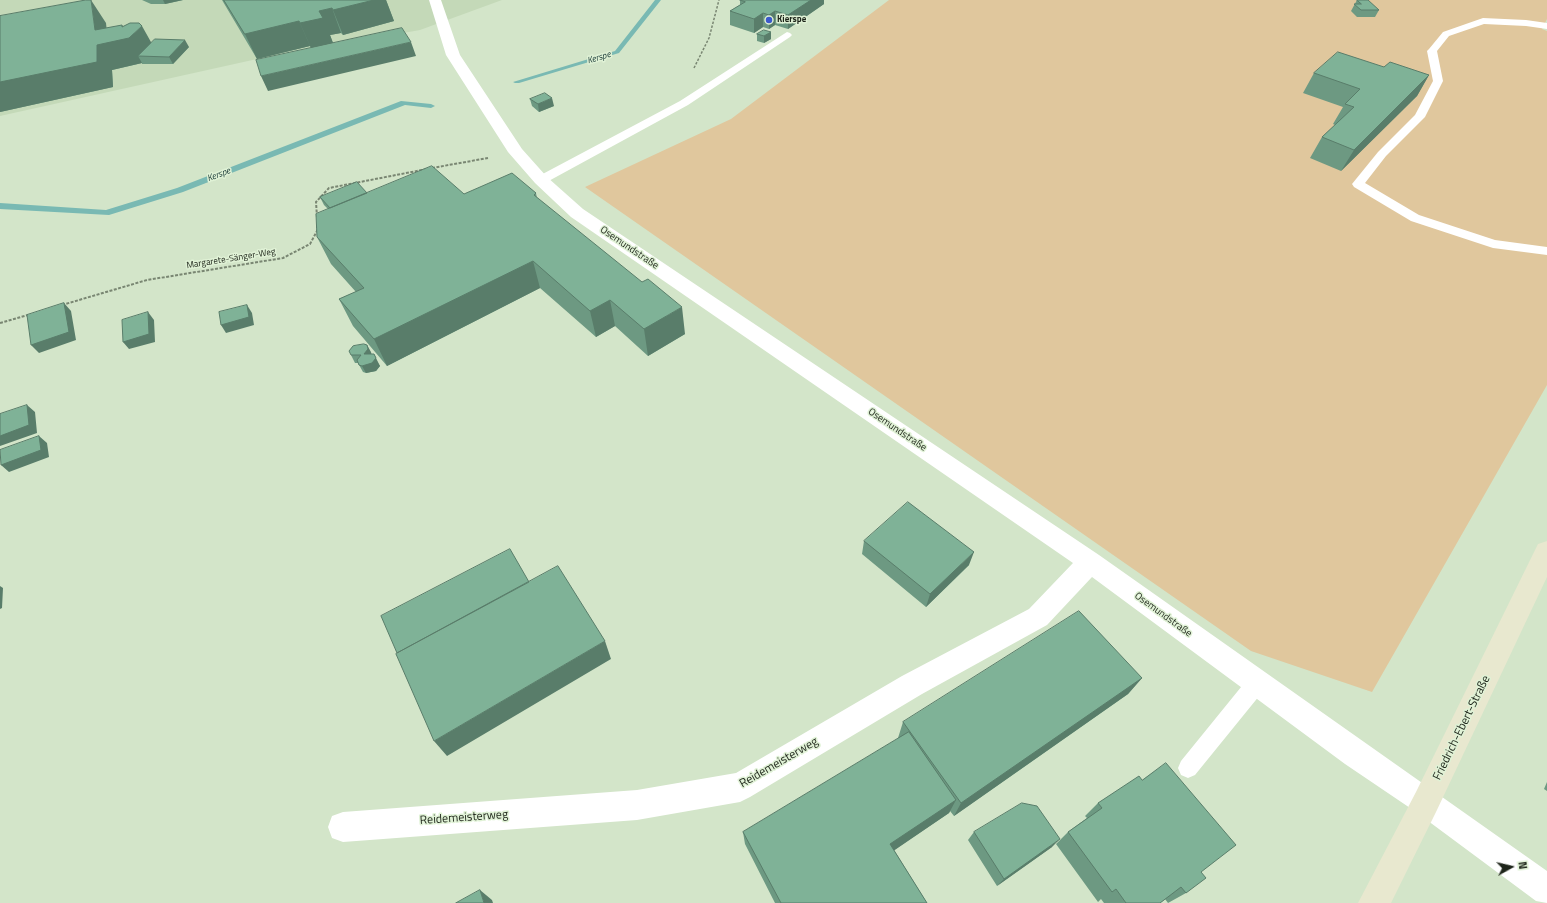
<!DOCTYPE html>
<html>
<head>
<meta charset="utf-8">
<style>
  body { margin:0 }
  #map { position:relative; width:1547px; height:903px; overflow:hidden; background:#d3e5c9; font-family:"Titillium Web",sans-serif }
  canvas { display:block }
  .north { position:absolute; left:1491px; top:847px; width:40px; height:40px; -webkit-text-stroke:3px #e0f2d6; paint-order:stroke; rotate:82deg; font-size:11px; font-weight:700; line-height:16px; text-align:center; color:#1e251a }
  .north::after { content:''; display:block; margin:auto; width:14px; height:18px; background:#1e251a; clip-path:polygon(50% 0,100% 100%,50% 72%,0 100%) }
</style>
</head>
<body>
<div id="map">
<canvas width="1547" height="903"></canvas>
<div class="north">N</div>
</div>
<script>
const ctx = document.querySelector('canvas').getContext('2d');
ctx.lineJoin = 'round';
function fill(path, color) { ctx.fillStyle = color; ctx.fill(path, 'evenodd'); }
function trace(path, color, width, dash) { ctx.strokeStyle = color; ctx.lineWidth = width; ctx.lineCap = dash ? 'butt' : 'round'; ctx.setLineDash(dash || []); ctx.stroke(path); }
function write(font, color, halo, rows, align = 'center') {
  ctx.font = font + ' "Titillium Web",sans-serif'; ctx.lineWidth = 3; ctx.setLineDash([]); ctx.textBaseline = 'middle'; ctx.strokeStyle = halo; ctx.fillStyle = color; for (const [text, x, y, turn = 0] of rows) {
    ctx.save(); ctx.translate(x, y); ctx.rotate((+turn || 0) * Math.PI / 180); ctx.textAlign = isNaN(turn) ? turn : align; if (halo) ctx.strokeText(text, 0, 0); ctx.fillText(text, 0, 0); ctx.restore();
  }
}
fill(new Path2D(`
  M0,0h502l-82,30 -163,29 -257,57z`), '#c4d9b8');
fill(new Path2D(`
  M889,0h658v19l-5,10 5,2v354l-175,307 -121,-41 -666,-464 146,-68z`), '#e0c79d');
fill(new Path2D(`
  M655,0h6l-42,53 -100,30h-4l-2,-1 102,-31z
  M401,101l30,3 4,2 -4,2 -26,-3 -222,87 -74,23 -109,-6v-6l106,7 71,-22z`), '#79b9b3');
trace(new Path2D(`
  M694,68l15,-30 10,-38`), '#798672', 1.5, [2.5, 1.5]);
trace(new Path2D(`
  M432,168l56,-10
  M317,217l-1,-15 13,-14 98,-19
  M62,305l85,-25 136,-22 27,-14 7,-13v-5
  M0,323l28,-8`), '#798672', 2, [3, 1.5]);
fill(new Path2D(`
  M1483,18l43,2 21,3v6l-21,-3 -42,-2 -35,12 -12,15 6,30 -18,36 -39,39 -21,27 54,32 76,25 52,7v8l-54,-7 -82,-27 -57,-34 -2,-3 26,-32 37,-37 18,-34 -6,-30 2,-2 14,-17z
  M787,32l3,1 2,2 -2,2 -102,68 -143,78h-8l-2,-3 2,-3 143,-76z
  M1257,674l7,2 3,7 -3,7 -69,85 -7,3 -7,-3 -3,-7 3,-7 69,-85z`), '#fff');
fill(new Path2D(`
  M429,0h12l19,55 62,94 25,28 36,32 516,346 448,316v32l-11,-2 -120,-89 -71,-48 -253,-187 -45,48 -125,69 -172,103 -10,5 -103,18 -294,22 -11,-4 -4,-11 4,-11 11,-4 294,-22 99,-17 166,-97 127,-67 44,-46 -502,-346 -36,-34 -27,-31 -62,-97z`), '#fff');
fill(new Path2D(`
  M1547,541v36l-111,235 -45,91h-33l58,-111 122,-248z`), '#e8e8cf');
fill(new Path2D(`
  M142,0h41l-18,4h-14z
  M222,0h164l8,21 -51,14 -2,-2 -11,2 3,8 -22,5 -1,-2 -53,13z
  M740,0h84v4l-36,25 -13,-4 -6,4 -6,-2 -9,6 -24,-8v-14l10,-6z
  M1357,0l22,10 -4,7h-18l-6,-6z
  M0,16l106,7v5l17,-1 29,16 37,4 -16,17h-31v-1l-30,7 1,17 -113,25z
  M771,32v7l-7,4 -7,-2v-7z
  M1384,67l45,8 -12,21 -76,75 -31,-13 12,-21 13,-12 -2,-1 10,-17 -40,-14 11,-20z
  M530,99l24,7 -15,6 -7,-6z
  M367,193l97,1 72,-1 1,5 148,136 -37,22 -33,-30 -19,11 -56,-49 -153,78 -34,-40 -14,-27 17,-7 -25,-28 -14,-27 11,-28 -4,-4 -4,-8z
  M367,345l4,9 9,12 -4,5 -10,2 -3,-1 -5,-9h-3l-4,-8z
  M864,541l105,24 -43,42 -64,-53z
  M1142,678l-14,16 -174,122 -4,-5 -1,2 -55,37 33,53h-152l-30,-59 -2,-12 156,-94h-1l5,-16z
  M1547,782v9l-3,-2z
  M1098,803l103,69 -15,21 -18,10 -3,-4 -5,4h-56l-3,-4 -3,3 -42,-58 12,-12 19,-14 -2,-2z
  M974,832l78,15 -55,39 -29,-46z`), '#6d9982');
fill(new Path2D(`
  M91,0l15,23 2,19 14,-15v-2l8,12 12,-11 14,25 -18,5 4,7 -30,7 1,17 -113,25v-30l95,-52z
  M163,0h20l-18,4z
  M374,0h12l8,21 -51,14 -10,-25z
  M811,0h13v4l-36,25v-14z
  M332,8l9,25 -11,2 3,8 -22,5 -11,-25 19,-12z
  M775,11v14l-6,4v-14z
  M763,13v14l-9,6v-14z
  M299,21l11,25 -53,13 -12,-25z
  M771,32v7l-7,4v-7z
  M185,40l4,7 -16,17 -4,-7z
  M411,42l5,14 -148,35 -7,-15z
  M1429,75l-12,21 -76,75 13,-21z
  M552,98l2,8 -15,6 -1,-8z
  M533,261l7,27 -153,78 -13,-27z
  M610,300l5,26 -19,11 -6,-26z
  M64,303l7,8 5,29 -37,13 -8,-8z
  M247,305l5,8 2,12 -28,8 -5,-8z
  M682,307l3,27 -37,22 -4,-27z
  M148,312l6,8 1,22 -26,7 -6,-7z
  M367,345l4,7 1,4 -8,-2z
  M374,354l6,12 -4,5 -10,2 -4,-7z
  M27,405l8,7 2,21 -37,13v-10z
  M39,436l8,7 2,14 -40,15 -8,-7z
  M974,552l-5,13 -43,42 4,-13z
  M0,586l3,2 -1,20 -2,1z
  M605,641l6,18 -164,97 -13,-15z
  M1142,678l-14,16 -174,122 7,-13z
  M956,800l-7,13 -63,43 4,-12z
  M1060,839l-8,8 -55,39 7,-7z
  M480,890l12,10 1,3h-9z`), '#597d6a');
const building = new Path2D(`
  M86,0h5l4,30 27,-5v2l8,-4h9l3,3 -13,12 -32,7v17l-97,20v-66z
  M224,0h150l-41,10 -1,-2 -13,3 4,7 -23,5 -1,-2 -54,13z
  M740,0h71l-23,15 -13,-4 -6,4 -6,-2 -9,6 -24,-8 15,-9z
  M1357,0h11l11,10h-18l-7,-6h7z
  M402,28l9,14 -150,34 -5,-16z
  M764,30l7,2 -7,4 -7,-2z
  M155,39l30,1 -16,17 -31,-1z
  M1338,52l46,15 6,-5 39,13 -75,75 -32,-13 32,-30 -9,-3 15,-15 -46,-16z
  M545,93l7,5 -14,6 -8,-5z
  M432,166l32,28 48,-21 24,20 -2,2 108,87 6,-3 34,28 -38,22 -34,-29 -20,11 -57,-50 -159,78 -35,-40 25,-11 -47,-51 -1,-23z
  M357,182l10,11 -37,15 -10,-11z
  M64,303l5,29 -38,13 -4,-30z
  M247,305l2,12 -28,8 -2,-13z
  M148,312l1,22 -26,8 -1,-22z
  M364,344l3,1 1,4 -4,5h10l2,4 -4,5 -10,3 -3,-1 -2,-5 4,-5h-10l-2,-4 4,-5z
  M27,405l2,20 -29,11v-22z
  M39,436l2,14 -40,15 -1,-15z
  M908,502l66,50 -44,42 -66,-53z
  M510,549l19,33 -132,71 -16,-37z
  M558,566l47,75 -171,100 -38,-87z
  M1079,611l63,67 -181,125 -58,-81z
  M909,732l47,68 -66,44 37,59h-146l-38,-71z
  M1166,763l70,82 -35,27 5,6 -20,15 -5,-6 -21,16h-34l-10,-14 -4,3 -44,-60 34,-24 -4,-5 41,-27 3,4z
  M1022,803l15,3 23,33 -56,40 -30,-47z
  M480,890l4,13h-28z`);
fill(building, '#7fb297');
trace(building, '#597d6a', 1);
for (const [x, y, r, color] of [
  [769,20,4,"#3c5acc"]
]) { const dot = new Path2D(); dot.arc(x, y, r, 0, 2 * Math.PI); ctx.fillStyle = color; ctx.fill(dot); trace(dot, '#e0f2d6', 1.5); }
write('bold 9px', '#1e251a', '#e0f2d6', [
  ["Kierspe",777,20]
], 'left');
write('italic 9px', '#163734', '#e0f2d6', [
  ["Kerspe",599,58,-17],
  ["Kerspe",219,175,-21]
]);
write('9px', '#1e251a', '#e0f2d6', [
  ["Margarete-Sänger-Weg",231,259,-9]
]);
write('10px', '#1e251a', '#e0f2d6', [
  ["Osemundstraße",629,248,34],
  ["Osemundstraße",897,430,34],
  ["Osemundstraße",1163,615,36]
]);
write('12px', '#1e251a', '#e0f2d6', [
  ["Friedrich-Ebert-Straße",1462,728,-64],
  ["Reidemeisterweg",779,763,-30],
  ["Reidemeisterweg",464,818,-4]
]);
</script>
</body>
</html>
